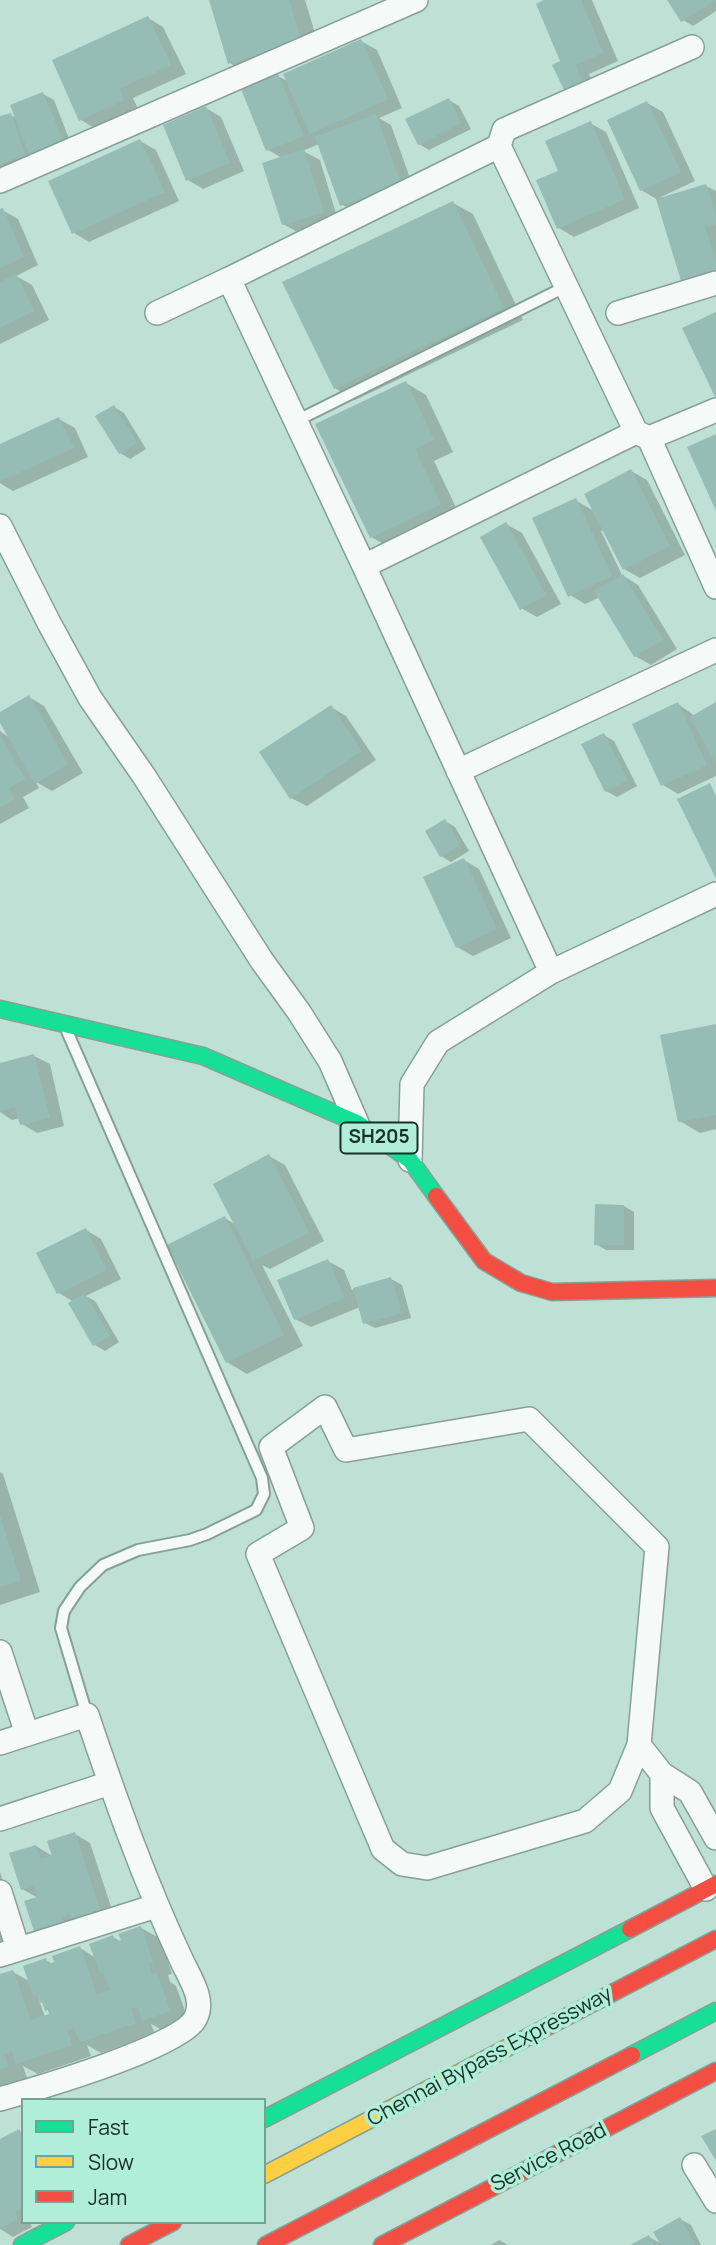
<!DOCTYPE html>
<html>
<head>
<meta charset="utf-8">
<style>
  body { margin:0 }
  #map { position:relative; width:716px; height:2245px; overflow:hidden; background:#bfe0d5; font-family:Manrope,sans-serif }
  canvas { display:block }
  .legend { position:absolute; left:21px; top:2098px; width:245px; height:126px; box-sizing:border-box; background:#b1eeda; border:2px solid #74a293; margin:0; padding:9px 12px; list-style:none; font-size:21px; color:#183028 }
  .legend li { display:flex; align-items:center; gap:14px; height:35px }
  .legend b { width:35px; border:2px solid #74a293 }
</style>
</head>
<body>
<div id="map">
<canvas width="716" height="2245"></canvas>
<ul class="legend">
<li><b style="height:9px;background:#16e098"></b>Fast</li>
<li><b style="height:9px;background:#ffcf43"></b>Slow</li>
<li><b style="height:9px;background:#f24e42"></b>Jam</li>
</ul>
</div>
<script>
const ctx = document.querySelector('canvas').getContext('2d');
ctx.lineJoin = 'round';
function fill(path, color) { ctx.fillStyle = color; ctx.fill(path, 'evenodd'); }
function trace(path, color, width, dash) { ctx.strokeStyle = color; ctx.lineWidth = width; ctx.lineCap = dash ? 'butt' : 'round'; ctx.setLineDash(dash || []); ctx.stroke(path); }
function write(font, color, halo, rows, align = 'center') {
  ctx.font = font + ' Manrope,sans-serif'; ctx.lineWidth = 7; ctx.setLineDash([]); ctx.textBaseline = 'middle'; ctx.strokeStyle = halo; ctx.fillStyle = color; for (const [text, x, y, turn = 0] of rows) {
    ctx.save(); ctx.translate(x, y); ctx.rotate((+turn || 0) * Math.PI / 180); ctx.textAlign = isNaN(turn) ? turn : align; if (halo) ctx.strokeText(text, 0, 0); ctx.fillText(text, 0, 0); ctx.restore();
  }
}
fill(new Path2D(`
  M211,0h94l16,53 -71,22 -20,-12z
  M549,0h43l26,61 -29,13 12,27 -16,7 -15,-9z
  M669,0h47v11l-23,15 -10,-6z
  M148,18l15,9 23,47 -53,24 5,11 -42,20 -15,-9z
  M361,41l16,9 25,58 -23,10 12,7 24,67 -58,21 -16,-9 -22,-60 -16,7 17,9 18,60 -39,13 -16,-9 -1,-66 -14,-8 10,-74 11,6z
  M43,94l11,6 19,49 -73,28v-59l10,-3 7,3z
  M449,100l10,6 12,23 -42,21 -10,-6z
  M647,103l16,9 32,69 -34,16 1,2 44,-13 10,5v96l-58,-87 -17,-10z
  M206,108l15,9 23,54 -41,18 -15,-9z
  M590,123l16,9 33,76 -65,29 -15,-9z
  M140,141l16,9 23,51 -90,41 -15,-9 -24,-51z
  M453,203l20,11 50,106 -168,80 -20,-12z
  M2,210l16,9 20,46 -22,11 16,9 17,35 -49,24v-133z
  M406,383l20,12 27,57 -19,9 26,55 -69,32 -20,-11z
  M114,407l10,6 22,36 -16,10 -10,-6z
  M59,419l16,9 13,29 -75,34 -13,-8v-37z
  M631,471l16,9 38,75 -45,23 -16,-9 -20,-39 -3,1 21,44 16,10 39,64 -26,16 -16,-9 -35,-59 -15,7 -15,-9 5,-95 19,11z
  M506,524l16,9 39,71 -24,13 -16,-9z
  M29,697l15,9 39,67 -31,18 -16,-9 3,6 -16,9 6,11 -29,16v-93l10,7 -10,-19v-5z
  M678,704l17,12 21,-11v71l-38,18 -15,-9z
  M331,707l15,9 30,44 -69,46 -16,-8z
  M604,735l10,6 23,45 -20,11 -11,-6z
  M445,821l10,6 14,24 -18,11 -10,-6z
  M464,860l15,9 32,69 -38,18 -16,-9z
  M716,1025v104l-16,4 -20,-12z
  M34,1056l16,8 14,62 -27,7 -15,-9 -2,-6 -8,2 -12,-8v-48z
  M269,1156l16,9 39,76 -54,28 -8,-4 41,81 -56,28 -20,-12 -2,-144 11,7z
  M624,1206l10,6v38h-28l-10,-6z
  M86,1230l15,9 20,40 -35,17 9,5 24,41 -14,9 -10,-6 -21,-43 -15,-9z
  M328,1261l16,9 8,20 39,-11 11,6 9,33 -36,10 -10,-5 -5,-16 -49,20 -16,-8z
  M0,1472l3,2 37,118 -40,13z
  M75,1834l15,9 28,85 -37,12 -43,-42 -16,-9 14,-43 18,11z
  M0,1872l23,73 -23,8z
  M141,1928l20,11 11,35 -4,1 2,7 6,4 13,36 -25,9 -13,-7 4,10 -54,19 -14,-8 4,11 -53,18 -15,-8 4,12 -27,9v-111l13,-4 16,9 17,-21 8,5 26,-17 16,10 17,-21 11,7zM39,2000l6,4 7,11 -7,2z
  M19,2131l4,2v89h7l2,5 -19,10 -13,-8v-88z
  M680,2219l11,6 10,20h-67l15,-8 13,7z
  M499,2240l9,5h-17z`), '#0003');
fill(new Path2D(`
  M209,0h80l13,42 -74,22z
  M544,0h37l22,53 -28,12 12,27 -18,8 -17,-35 8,-4 -24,-57z
  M667,0h48l-34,22z
  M148,16l23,49 -52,24 5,11 -45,21 -27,-61z
  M361,39l27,60 -78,35 -27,-60z
  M278,74l26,62 -38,15 -25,-62z
  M43,92l21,51 -34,13 -20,-51z
  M449,98l12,25 -43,22 -13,-26z
  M647,101l34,71 -41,19 -33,-71z
  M206,106l24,57 -44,18 -23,-56z
  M11,113l14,42 -25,9v-48z
  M376,114l25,70 -61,22 -25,-69z
  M591,121l34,78 -68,30 -21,-49 22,-9 -13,-30z
  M140,139l25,53 -93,42 -24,-53z
  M304,149l20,63 -42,13 -20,-62z
  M706,184l10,31v9l-11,3 11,36v11l-34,10 -26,-85z
  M453,201l51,107 -170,81 -52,-107z
  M3,208l21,49 -24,11v-59z
  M16,274l18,37 -34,17v-46z
  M716,312v87l-34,-71z
  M406,381l28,59 -19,9 26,55 -71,34 -55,-114z
  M114,405l23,38 -18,11 -24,-38z
  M59,417l15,31 -74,33v-37z
  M716,434v77l-29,-64z
  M631,469l39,77 -47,24 -39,-76z
  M576,498l36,78 -44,21 -36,-79z
  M506,522l40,73 -26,15 -40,-73z
  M623,574l40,66 -29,17 -40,-66z
  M29,695l39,69 -33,20 -35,-61v-11z
  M678,702l29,63 -46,21 -29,-62z
  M716,702v61l-26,-46z
  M331,705l31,46 -72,48 -31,-47z
  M604,733l24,47 -23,12 -24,-48z
  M0,735l25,44 -16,9 5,11 -14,8z
  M710,783l6,13v83l-39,-80z
  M445,819l15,26 -20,12 -15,-26z
  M464,858l33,71 -41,19 -33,-71z
  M716,1024v91l-38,7 -18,-87z
  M34,1054l16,64 -30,7 -5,-18 -15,4v-48z
  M269,1154l40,78 -56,29 -40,-77z
  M595,1204l29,1v40h-30z
  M225,1216l59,119 -58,28 -59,-118z
  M86,1228l20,42 -49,24 -21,-41z
  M328,1259l17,39 -51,22 -17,-40z
  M391,1277l11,36 -39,11 -10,-36z
  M85,1293l25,43 -17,10 -25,-43z
  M0,1516l21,65 -21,6z
  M75,1832l28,88 -28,8 -5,-14 -8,3 4,14 -29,9 -13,-39 13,-4 -3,-11 -13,4 -12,-37 27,-8 5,14 11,-3 -5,-15z
  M141,1926l12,36 -4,2 3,10 5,-2 13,39 -28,10 -4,-14 -7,2 5,14 -56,19 -6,-14 -7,2 5,15 -56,19 -4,-13 -8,3 4,13 -8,2v-95l13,-4 18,50 18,-6 -1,-4 -3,1 -3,-9 -2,1 -3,-8 -4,1 -10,-30 23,-8 2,7 6,-3 -2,-6 28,-10 17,49 13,-5 -7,-18 -3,1 -11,-29 24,-9 2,7 6,-2 -3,-6z
  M19,2129l4,7v72l-8,4 3,7 -18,9v-89z
  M716,2129v32l-15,-25z
  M680,2217l15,28h-34l-8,-13z
  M649,2235l6,10h-25z`), '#96bcb6');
const lane = new Path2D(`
  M296,421l271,-135
  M67,1031l195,447 2,16 -8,16 -49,24 -17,6 -52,10 -35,15 -23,22 -16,24 -3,17 26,87`);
const street = new Path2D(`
  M499,146l5,-16 188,-83
  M0,181l416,-181
  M157,313l72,-34
  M618,313l98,-30
  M649,438l67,-28
  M0,526l49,97 41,75 54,78 118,185 37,51 31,49 27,62
  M364,566l272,-134
  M458,771l258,-121
  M551,972l-187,-406 -135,-287 270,-133 137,286 13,6 67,149
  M410,1160l2,-76 26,-42 113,-70 165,-78
  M0,1652l27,82
  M0,1743l87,-28c28,83 57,165 94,244 8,18 25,41 14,60 -15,28 -160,70 -195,80
  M639,1745l-19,46 -35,30 -158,47 -25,-4 -19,-15 -125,-295 44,-26 -31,-81 54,-40 21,43 183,-31 128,128 -18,198 23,29 28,18 26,46
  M662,1774v34l44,81
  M0,1819l110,-36
  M0,1892l18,57
  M0,1955l156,-49
  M694,2165l22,36`);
const fast = new Path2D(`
  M0,1009l203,47 154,67 53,37 26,36
  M632,2055l84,-44
  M264,2119l366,-190
  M22,2245l44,-23`);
const slow = new Path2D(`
  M264,2175l258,-135`);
const jam = new Path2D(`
  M436,1196l48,65 37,22 31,9 164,-4
  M630,1929l86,-45
  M522,2040l194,-101
  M129,2245l44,-23
  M266,2245l366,-190
  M382,2245l334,-174`);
trace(lane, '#86a098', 14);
trace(street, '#86a098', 26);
trace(fast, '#86a098', 19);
trace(slow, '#86a098', 19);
trace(jam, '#86a098', 19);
trace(lane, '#f5faf9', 10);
trace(street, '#f5faf9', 23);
trace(fast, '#16e098', 16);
trace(slow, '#ffcf43', 16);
trace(jam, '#f24e42', 16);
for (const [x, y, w] of [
  [379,1138,77]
]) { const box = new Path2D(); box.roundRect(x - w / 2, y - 15.5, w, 31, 5); ctx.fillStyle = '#b1eeda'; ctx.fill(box); trace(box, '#183028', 2); }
write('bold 19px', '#183028', null, [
  ["SH205",379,1138]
]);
write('21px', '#183028', '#b1eeda', [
  ["Chennai Bypass Expressway",490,2057,-28],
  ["Service Road",549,2158,-27]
]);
</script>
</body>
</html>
